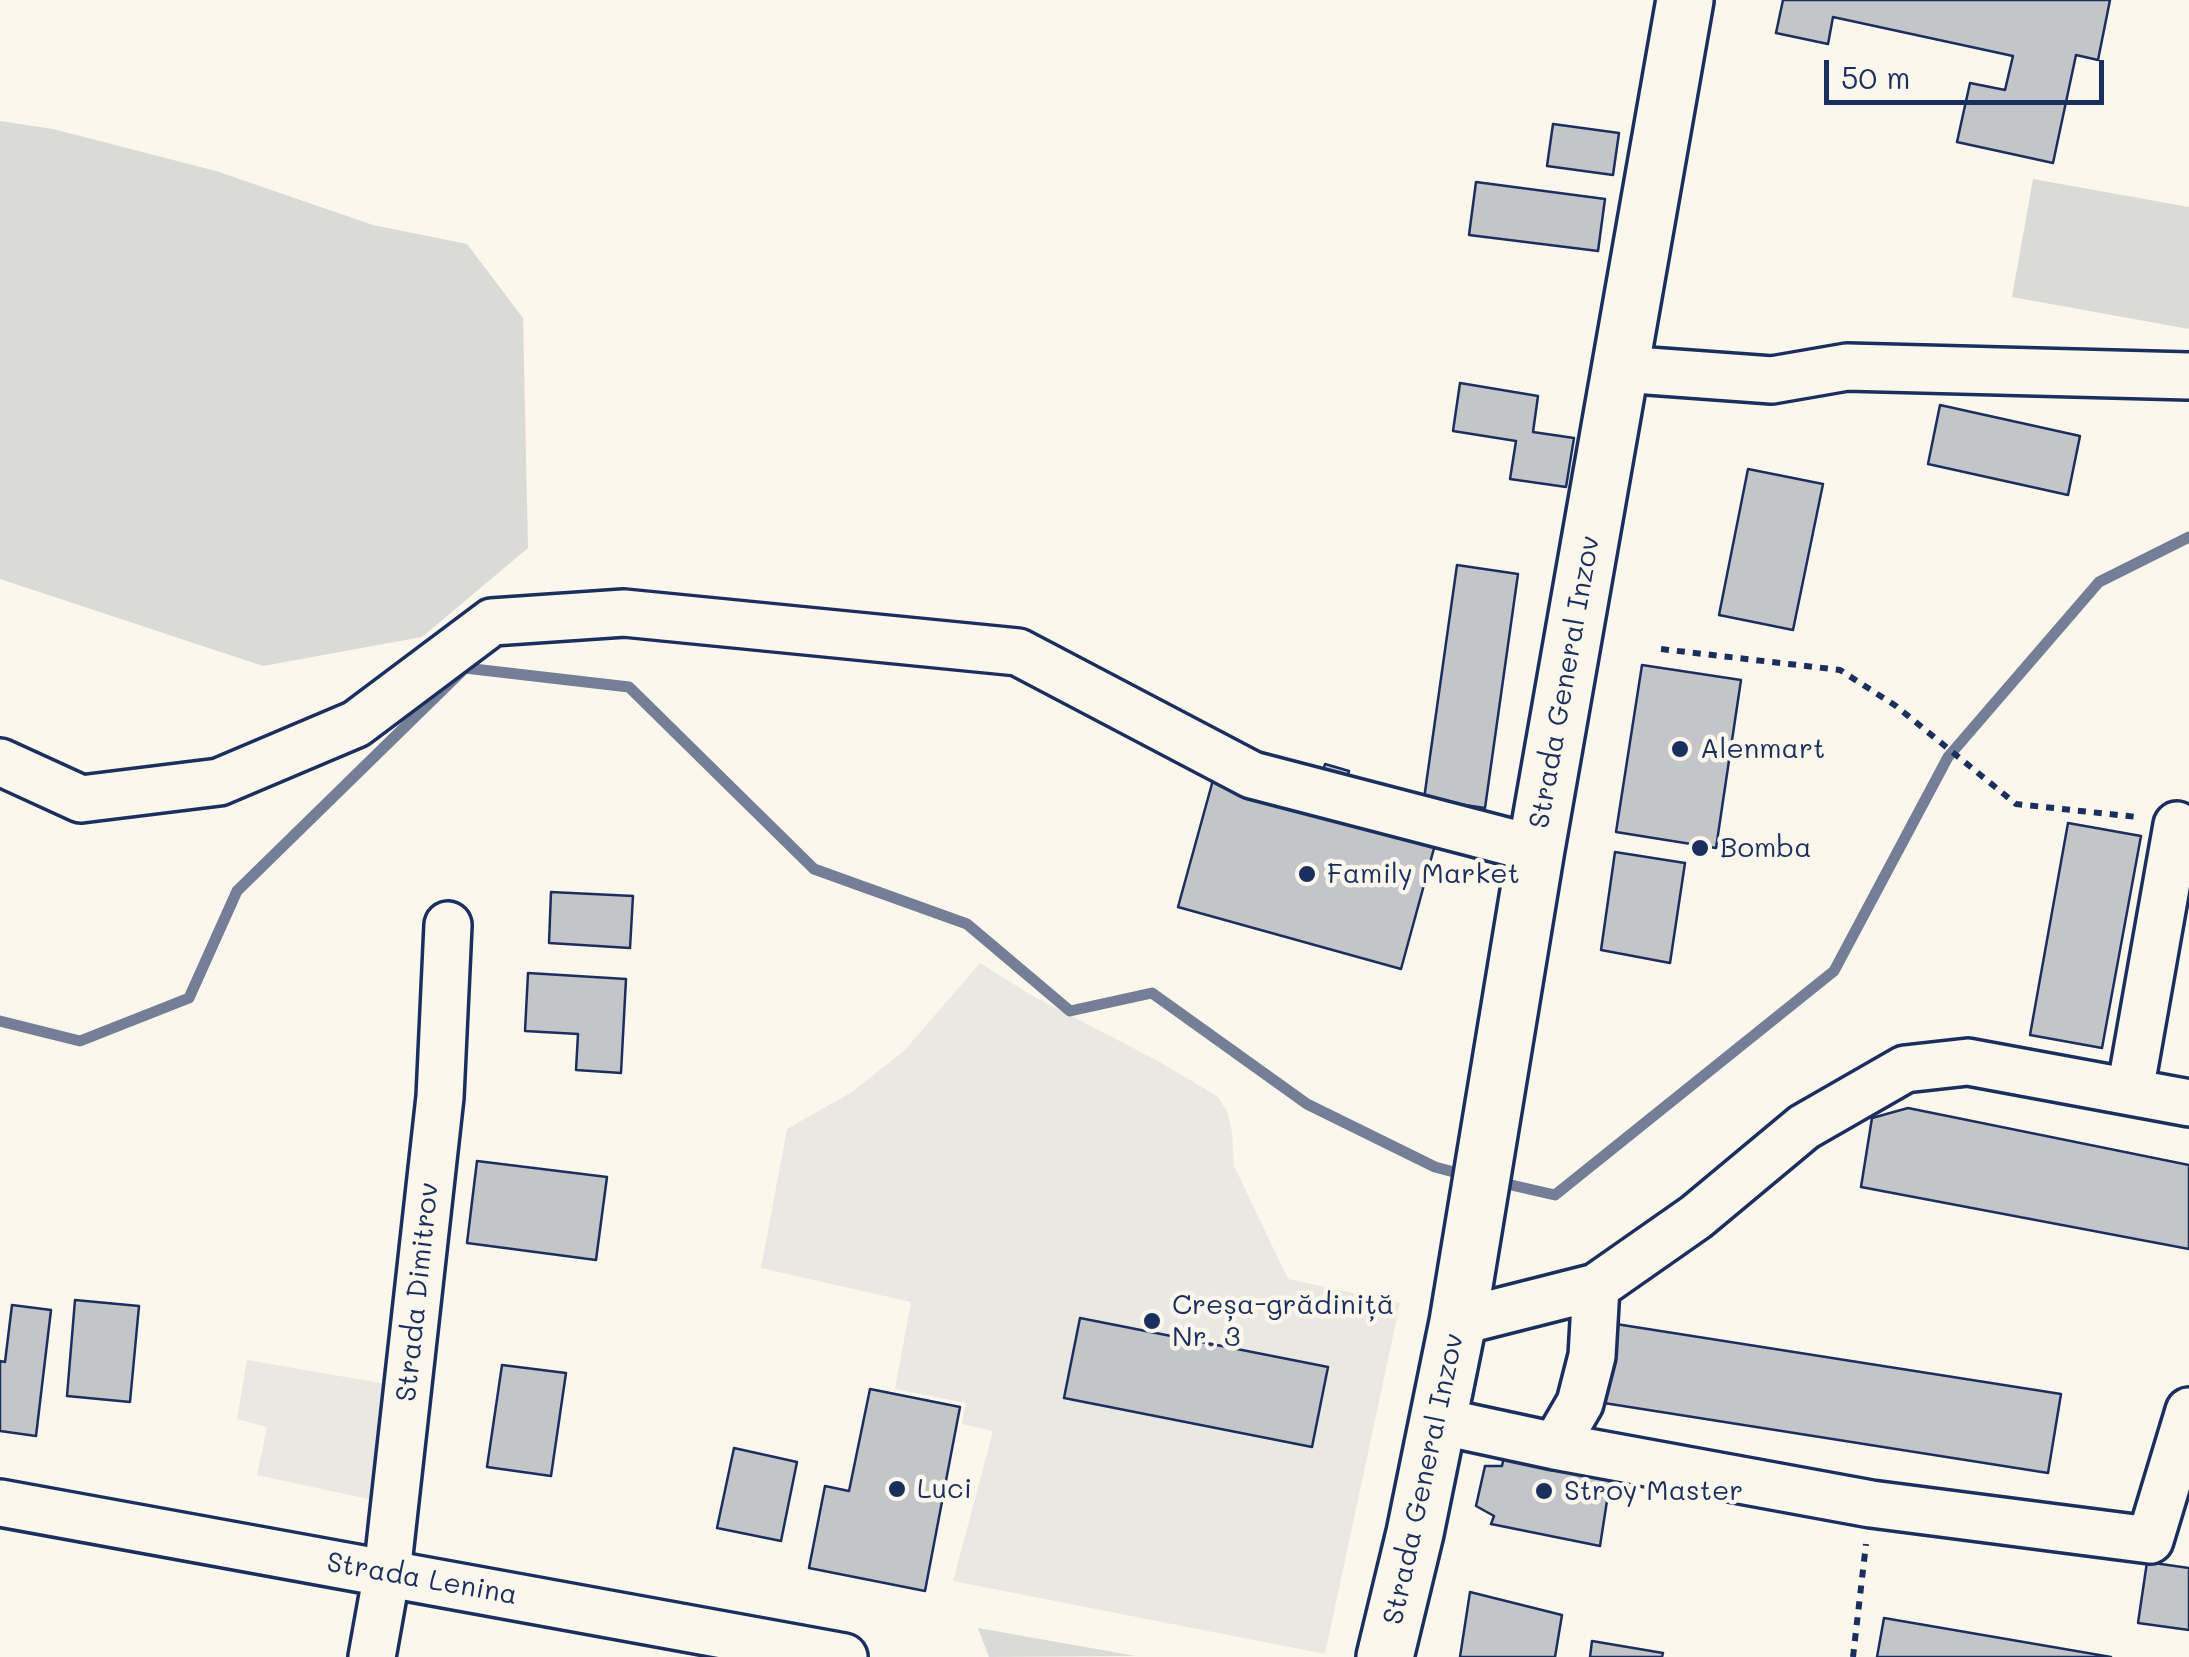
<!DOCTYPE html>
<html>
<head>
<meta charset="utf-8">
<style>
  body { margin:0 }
  #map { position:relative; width:2189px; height:1657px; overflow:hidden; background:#fbf7ec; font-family:Mali,sans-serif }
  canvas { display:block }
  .scale { position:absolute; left:1824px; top:60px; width:280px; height:45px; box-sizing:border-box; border:5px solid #1b2f5e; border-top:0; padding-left:12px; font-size:30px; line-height:35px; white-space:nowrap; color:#1b2f5e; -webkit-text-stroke:8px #fbf7ec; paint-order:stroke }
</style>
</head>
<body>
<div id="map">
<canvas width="2189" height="1657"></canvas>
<div class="scale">50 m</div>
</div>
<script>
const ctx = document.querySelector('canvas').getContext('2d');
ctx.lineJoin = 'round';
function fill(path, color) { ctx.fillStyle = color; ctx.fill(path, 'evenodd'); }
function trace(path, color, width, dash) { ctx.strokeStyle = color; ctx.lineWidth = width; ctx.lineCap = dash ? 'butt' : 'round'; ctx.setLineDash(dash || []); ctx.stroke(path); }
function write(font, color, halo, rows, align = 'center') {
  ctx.font = font + ' Mali,sans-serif'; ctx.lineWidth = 9; ctx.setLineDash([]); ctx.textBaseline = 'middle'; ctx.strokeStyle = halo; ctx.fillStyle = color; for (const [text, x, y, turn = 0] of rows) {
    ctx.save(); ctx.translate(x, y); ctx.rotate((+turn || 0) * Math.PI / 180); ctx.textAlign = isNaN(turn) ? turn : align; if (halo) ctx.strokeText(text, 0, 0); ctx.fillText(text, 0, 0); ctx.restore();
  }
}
fill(new Path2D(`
  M980,963l51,32 127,66 59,35 10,15 5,21 2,34 54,113 112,24 -75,351 -372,-73 40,-150 -31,-7 4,-21 -71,-14 16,-87 -150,-34 26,-139 65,-37 52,-41z
  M247,1360l145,25 -10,117 -125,-27 10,-48 -30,-8z`), '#eae8e2');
fill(new Path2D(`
  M0,121l53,8 163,42 157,54 94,19 56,74 5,230 -106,89 -159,29 -263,-87z
  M2033,179l156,28v122l-177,-32z
  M978,1628l158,28 -147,1z`), '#dadad7');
trace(new Path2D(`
  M0,1021l80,20 109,-43 48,-107 228,-223 164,19 185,182 153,55 103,87 82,-18 155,111 128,63 30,8
  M1498,1182l57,13 279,-224 114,-214 151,-175 90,-45`), '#747e96', 11);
const building = new Path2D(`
  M1783,0h327l-12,60 -22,-5 -23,108 -96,-21 13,-59 35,7 8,-34 -180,-39 -5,27 -52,-11z
  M1553,124l66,9 -6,42 -66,-9z
  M1476,182l129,17 -7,52 -129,-16z
  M1460,383l78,13 -5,36 41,6 -8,49 -56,-8 6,-38 -63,-10z
  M1940,405l140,31 -12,59 -140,-31z
  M1748,469l75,15 -30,146 -74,-15z
  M1457,565l61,9 -33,234 -61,-9z
  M1642,665l99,15 -25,168 -100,-16z
  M1325,764l24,7 -4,14 -24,-8z
  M1213,780l223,61 -35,128 -223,-62z
  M2068,823l73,13 -39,212 -72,-13z
  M1615,852l70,11 -15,100 -69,-13z
  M551,892l82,4 -3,52 -81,-5z
  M528,973l98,6 -5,94 -45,-3 2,-36 -53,-3z
  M1908,1108l281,57v84l-328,-62 11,-69z
  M477,1161l130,16 -11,83 -129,-17z
  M75,1300l64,6 -9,96 -63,-6z
  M12,1305l39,5 -15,126 -36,-5v-70l5,1z
  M1080,1318l248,49 -16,80 -248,-49z
  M1616,1324l445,70 -13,79 -444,-70z
  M502,1365l64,8 -15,103 -64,-9z
  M870,1389l90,18 -35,184 -116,-23 16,-82 24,5z
  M734,1448l63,14 -16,79 -64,-13z
  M1504,1456l107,19 -11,71 -109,-22 3,-8 -18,-10 9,-40h17z
  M2147,1562l42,6v62l-51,-7z
  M1470,1592l92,23 -7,42h-95z
  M1884,1618l227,39h-234z
  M1592,1641l71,12 -1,4h-72z`);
fill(building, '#c3c5c9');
trace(building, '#1b2f5e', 2.5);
const minor = new Path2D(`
  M1621,369l151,11 75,-13 342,9
  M0,762l81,37 138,-17 137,-58 136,-102 132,-9 394,39 234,123 284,74
  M2130,1091l47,-266
  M1596,1287l-4,69 -12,47 -25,43 316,58 279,36 39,-129
  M1458,1322l138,-35 100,-70 108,-90 101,-58 63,-7 221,41
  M1439,1421l116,25
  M0,1503l844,154
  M372,1657l15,-84 53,-476 8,-172`);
const major = new Path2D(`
  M1385,1657l30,-124 43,-211 78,-473 149,-849`);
trace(minor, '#1b2f5e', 52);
trace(major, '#1b2f5e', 62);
trace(new Path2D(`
  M1661,649l179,21 56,36 120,98 121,13
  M1853,1657l13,-113`), '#1b2f5e', 6, [8, 8]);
trace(minor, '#fbf7ec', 45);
trace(major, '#fbf7ec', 55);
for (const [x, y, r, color] of [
  [1680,749,10,"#1b2f5e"],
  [1700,848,10,"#1b2f5e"],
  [1307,874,10,"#1b2f5e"],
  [1152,1321,10,"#1b2f5e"],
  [897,1489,10,"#1b2f5e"],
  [1544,1491,10,"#1b2f5e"]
]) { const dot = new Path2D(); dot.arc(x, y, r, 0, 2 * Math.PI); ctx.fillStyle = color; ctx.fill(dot); trace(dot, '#fbf7ec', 4); }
write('28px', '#1b2f5e', '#fbf7ec', [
  ["Strada General Inzov",1565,682,-80],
  ["Strada Dimitrov",418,1292,-84],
  ["Strada General Inzov",1424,1479,-78],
  ["Strada Lenina",422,1579,10]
]);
write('28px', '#1b2f5e', '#fbf7ec', [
  ["Alenmart",1700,749],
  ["Bomba",1720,848],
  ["Family Market",1327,874],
  ["Creșa-grădiniță",1172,1305],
  ["Nr. 3",1172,1337],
  ["Luci",917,1489],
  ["Stroy Master",1564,1491]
], 'left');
</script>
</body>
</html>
